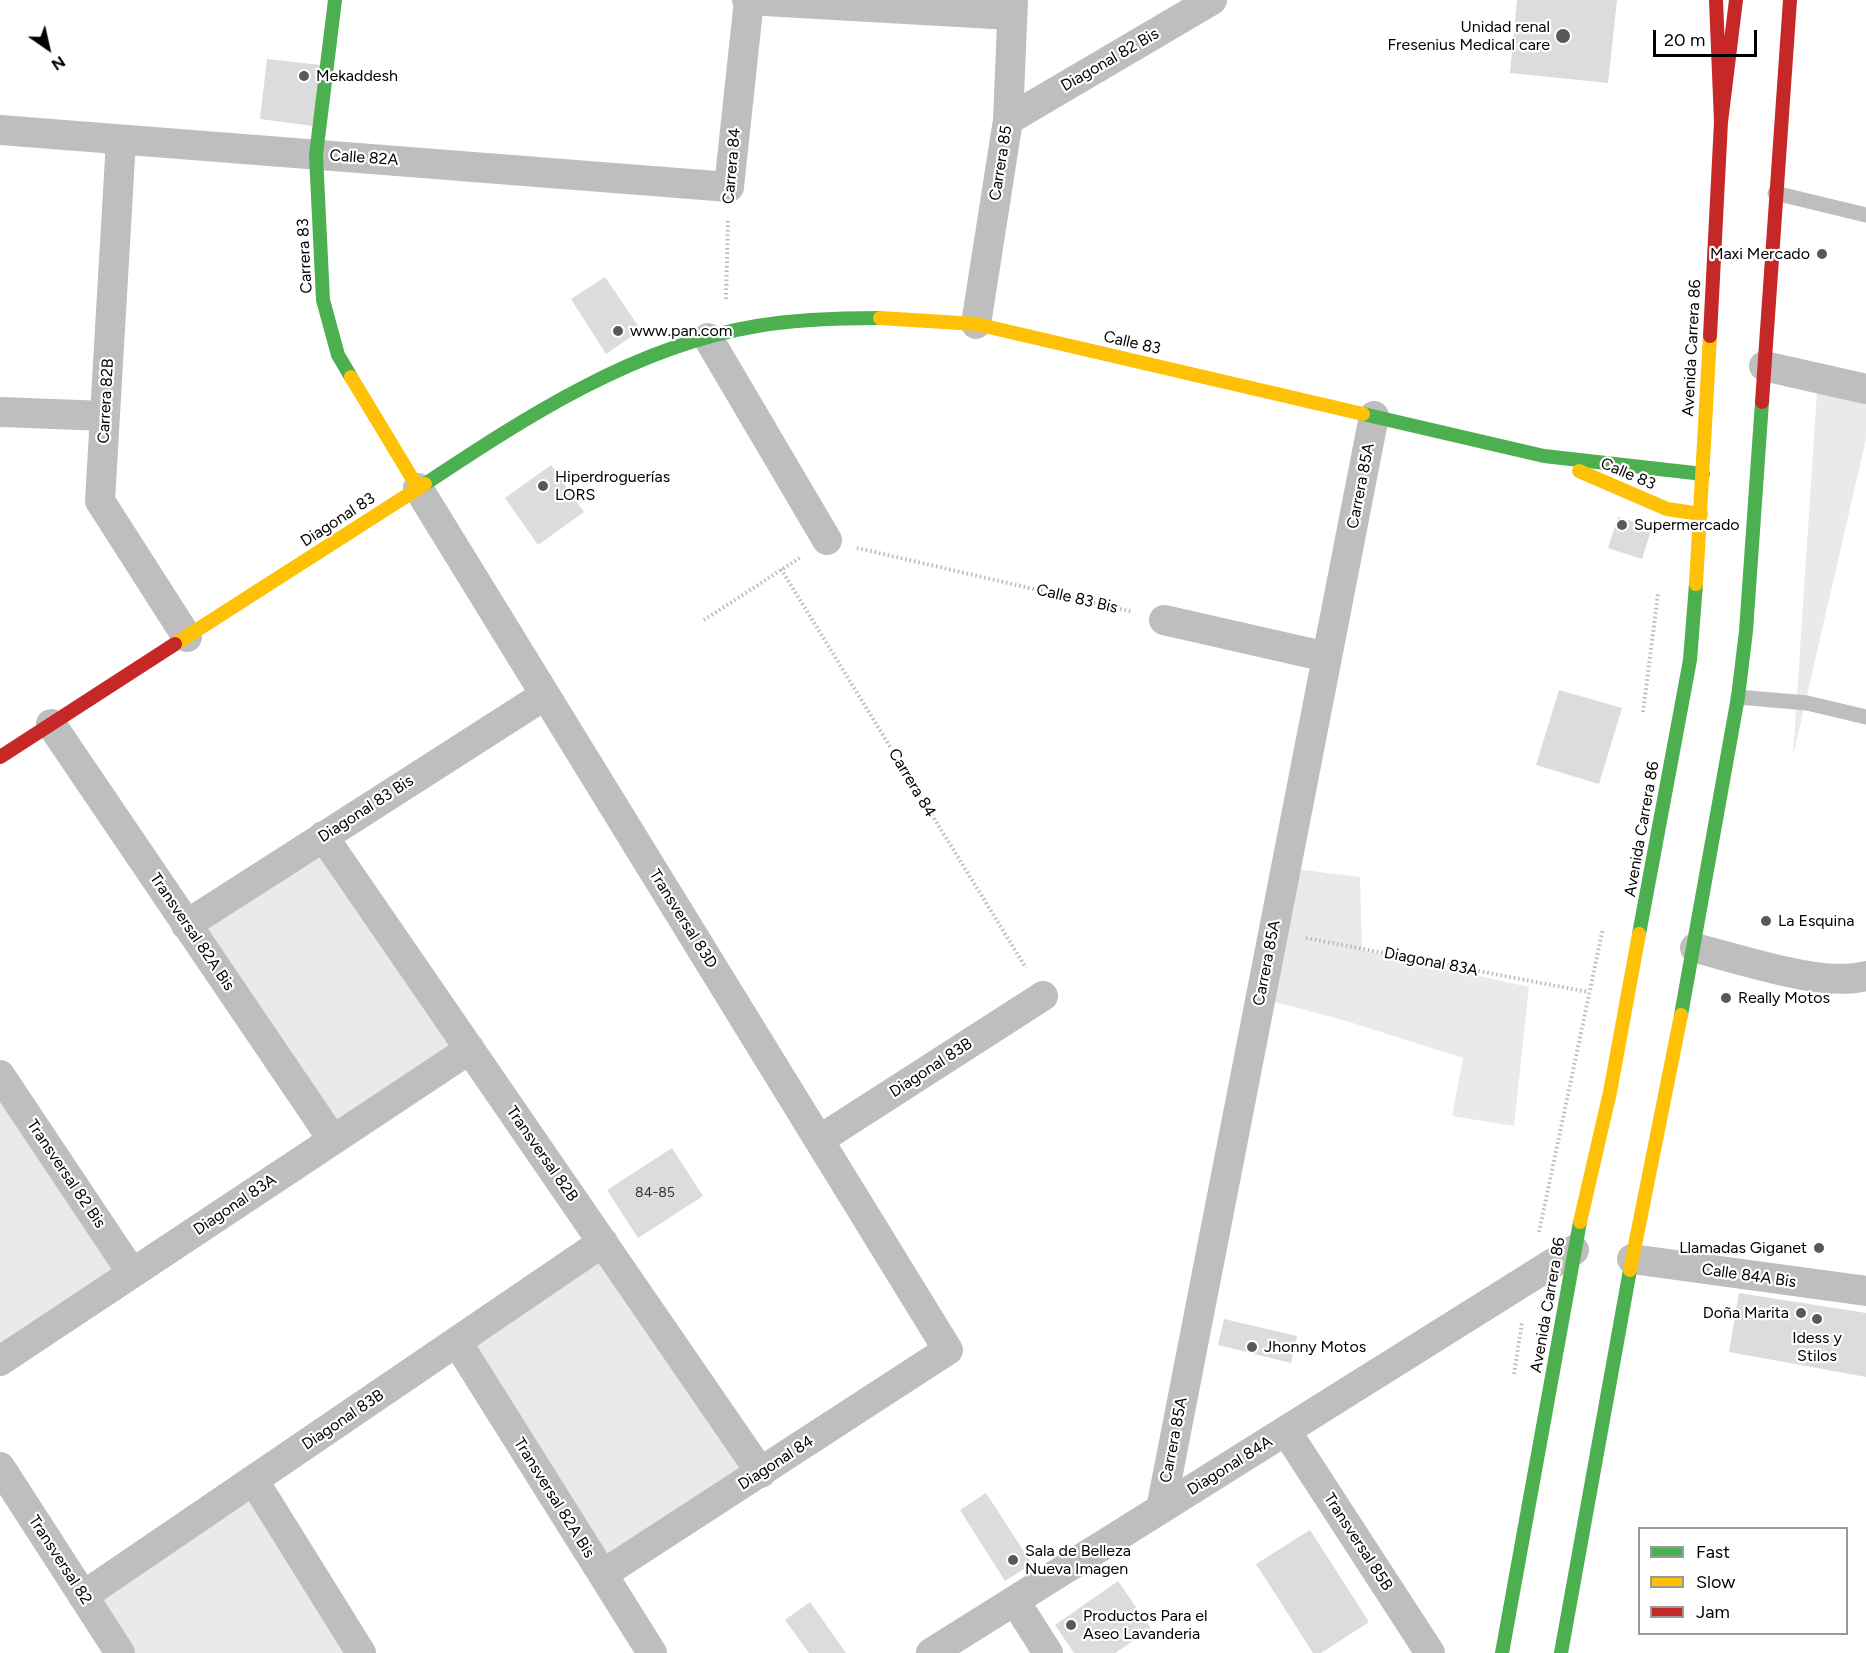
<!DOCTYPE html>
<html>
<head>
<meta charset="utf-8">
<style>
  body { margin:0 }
  #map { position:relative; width:1866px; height:1653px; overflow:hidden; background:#fff; font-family:Figtree,sans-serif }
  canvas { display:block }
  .legend { position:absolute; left:1638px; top:1527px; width:210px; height:108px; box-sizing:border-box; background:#fff; border:2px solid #999; margin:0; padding:8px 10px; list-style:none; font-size:18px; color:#000 }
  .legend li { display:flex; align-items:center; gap:12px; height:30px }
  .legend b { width:30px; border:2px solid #999 }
  .north { position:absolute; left:18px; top:18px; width:60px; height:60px; -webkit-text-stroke:4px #fff; paint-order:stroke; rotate:146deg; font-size:16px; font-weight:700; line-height:24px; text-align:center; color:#000 }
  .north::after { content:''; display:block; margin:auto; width:21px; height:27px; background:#000; clip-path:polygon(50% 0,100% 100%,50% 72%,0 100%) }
  .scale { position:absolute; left:1653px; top:30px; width:104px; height:27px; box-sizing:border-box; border:3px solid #000; border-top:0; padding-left:8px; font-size:18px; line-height:21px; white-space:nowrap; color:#000; -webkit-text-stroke:4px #fff; paint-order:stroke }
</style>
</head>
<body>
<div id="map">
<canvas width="1866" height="1653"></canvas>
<ul class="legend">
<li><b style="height:8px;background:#4caf50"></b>Fast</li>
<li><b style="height:8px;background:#ffc107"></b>Slow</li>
<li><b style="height:8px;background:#c62828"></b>Jam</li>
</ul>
<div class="north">N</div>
<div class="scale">20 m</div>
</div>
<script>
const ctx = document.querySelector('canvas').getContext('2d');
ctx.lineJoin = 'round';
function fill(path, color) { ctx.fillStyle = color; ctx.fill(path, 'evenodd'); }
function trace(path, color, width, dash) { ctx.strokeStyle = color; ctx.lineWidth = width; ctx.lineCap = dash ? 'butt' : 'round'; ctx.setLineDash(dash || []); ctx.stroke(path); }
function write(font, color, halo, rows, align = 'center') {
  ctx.font = font + ' Figtree,sans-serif'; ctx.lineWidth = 4.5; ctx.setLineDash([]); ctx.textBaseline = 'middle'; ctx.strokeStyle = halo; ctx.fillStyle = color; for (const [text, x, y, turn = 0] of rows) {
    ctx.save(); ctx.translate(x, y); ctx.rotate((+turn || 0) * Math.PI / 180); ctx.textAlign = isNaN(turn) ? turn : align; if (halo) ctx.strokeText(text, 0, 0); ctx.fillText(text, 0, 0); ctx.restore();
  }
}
fill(new Path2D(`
  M1817,392l49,10v37l-73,317z
  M323,836l147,213 -137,91 -147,-215z
  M1279,867l81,10 2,73 167,37 -15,139 -62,-10 11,-58 -120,-38 -80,-21z
  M0,1075l132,198 -132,88z
  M603,1242l158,231 -158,101 -146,-232z
  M254,1481l107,172h-241l-37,-57z`), '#eaeaea');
fill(new Path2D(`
  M1517,0h100l-9,83 -98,-10z
  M267,59l54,6 -8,61 -53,-7z
  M605,277l36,53 -35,24 -35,-55z
  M551,465l33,47 -46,33 -33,-47z
  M1618,517l34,10 -10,32 -34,-11z
  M1559,690l63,18 -23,76 -63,-19z
  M672,1148l31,48 -65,42 -31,-48z
  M1739,1293l127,20v64l-137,-25z
  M1224,1319l73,17 -6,27 -73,-18z
  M986,1493l46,71 -27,17 -45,-71z
  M1310,1530l59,92 -48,31h-8l-57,-89z
  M1118,1581l33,48 -36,24h-41l-19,-28z
  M810,1602l36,51h-37l-24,-33z`), '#dcdcdc');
trace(new Path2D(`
  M726,299l2,-80
  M857,548l276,64
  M781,569l245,399
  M704,620l97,-63
  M1643,712l15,-118
  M1306,938l282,54
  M1539,1232l64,-304
  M1514,1374l8,-52`), '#b8b8b8', 4, [1.5, 3]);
trace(new Path2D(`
  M1775,193l91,22
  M1738,697l69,6 59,14`), '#bebebe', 15);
trace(new Path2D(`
  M747,0l264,15
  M1008,120l204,-120
  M0,130l729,57 20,-187
  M121,140l-21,361 87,136
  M976,324l32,-204 5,-120
  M708,338l119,202
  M1764,366l102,23
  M0,412l105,4
  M418,488l530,862 -345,224
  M1164,620l163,37
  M51,724l282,416
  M323,836l438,637
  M186,925l359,-230
  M1695,948c46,11 127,40 171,28
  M0,1075l132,198
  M819,1140l224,-144
  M1632,1259l234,32
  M457,1342l195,311
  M0,1361l470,-312
  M1286,1431l144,222
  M0,1467l120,186
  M254,1481l107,172
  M1161,1509l213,-1093
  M83,1596l520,-354
  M1015,1601l33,52
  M931,1653l643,-403`), '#bebebe', 30);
trace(new Path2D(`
  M335,0l-19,155 7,145 15,55 13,22
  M1363,414l181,42 159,18
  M425,484c101,-67 210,-138 332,-158 41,-7 82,-8 123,-8
  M1639,934l51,-274 6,-76
  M1681,1015l57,-318 8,-66 16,-229
  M1502,1653l78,-431
  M1561,1653l69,-383`), '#4caf50', 14);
trace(new Path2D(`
  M880,318l96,6 387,90
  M351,377l67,111
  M1579,471l88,38 34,5
  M1696,584l14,-248
  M175,644l250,-160
  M1580,1222l30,-130 29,-158
  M1630,1270l51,-255`), '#ffc107', 14);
trace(new Path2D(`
  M1716,0l5,122
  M1710,336l11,-214 15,-122
  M1762,402l28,-402
  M0,757l175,-113`), '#c62828', 14);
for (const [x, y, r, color] of [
  [1563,36,8,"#595959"],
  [304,76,6,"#595959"],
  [1822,254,6,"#595959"],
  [618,331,6,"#595959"],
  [543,486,6,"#595959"],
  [1622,525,6,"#595959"],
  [1766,921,6,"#595959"],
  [1726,998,6,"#595959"],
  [1819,1248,6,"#595959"],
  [1801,1313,6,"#595959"],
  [1817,1319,6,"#595959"],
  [1252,1347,6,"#595959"],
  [1013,1560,6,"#595959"],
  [1071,1625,6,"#595959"]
]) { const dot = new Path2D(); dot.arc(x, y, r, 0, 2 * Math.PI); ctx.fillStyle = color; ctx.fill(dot); trace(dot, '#fff', 2); }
write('14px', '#373737', null, [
  ["84-85",655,1193]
]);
write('16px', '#000', '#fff', [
  ["Unidad renal",1550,27,"right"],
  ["Fresenius Medical care",1550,45,"right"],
  ["Mekaddesh",316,76],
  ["Maxi Mercado",1810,254,"right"],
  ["www.pan.com",630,331],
  ["Hiperdroguerías",555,477],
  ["LORS",555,495],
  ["Supermercado",1634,525],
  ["La Esquina",1778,921],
  ["Really Motos",1738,998],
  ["Llamadas Giganet",1807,1248,"right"],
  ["Doña Marita",1789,1313,"right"],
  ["Idess y",1817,1338,"center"],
  ["Stilos",1817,1356,"center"],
  ["Jhonny Motos",1264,1347],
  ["Sala de Belleza",1025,1551],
  ["Nueva Imagen",1025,1569],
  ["Productos Para el",1083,1616],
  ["Aseo Lavanderia",1083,1634]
], 'left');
write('16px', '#000', '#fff', [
  ["Diagonal 82 Bis",1110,60,-30],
  ["Calle 82A",364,158,4],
  ["Carrera 85",1001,163,-81],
  ["Carrera 84",732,166,-85],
  ["Carrera 83",305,256,-93],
  ["Calle 83",1132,343,13],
  ["Avenida Carrera 86",1692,348,-87],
  ["Carrera 82B",106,401,-87],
  ["Calle 83",1628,474,23],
  ["Carrera 85A",1361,486,-79],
  ["Diagonal 83",338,520,-33],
  ["Calle 83 Bis",1077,599,13],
  ["Carrera 84",912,783,59],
  ["Diagonal 83 Bis",366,809,-33],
  ["Avenida Carrera 86",1642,829,-80],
  ["Transversal 83D",683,919,58],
  ["Transversal 82A Bis",192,932,56],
  ["Diagonal 83A",1431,962,11],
  ["Carrera 85A",1267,963,-79],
  ["Diagonal 83B",931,1068,-33],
  ["Transversal 82B",542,1154,55],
  ["Transversal 82 Bis",66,1174,56],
  ["Diagonal 83A",235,1205,-34],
  ["Calle 84A Bis",1749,1276,8],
  ["Avenida Carrera 86",1548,1305,-80],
  ["Diagonal 83B",343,1420,-34],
  ["Carrera 85A",1174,1440,-79],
  ["Diagonal 84",776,1463,-33],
  ["Diagonal 84A",1230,1466,-32],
  ["Transversal 82A Bis",554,1498,58],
  ["Transversal 85B",1358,1542,57],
  ["Transversal 82",60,1560,57]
]);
</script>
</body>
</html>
